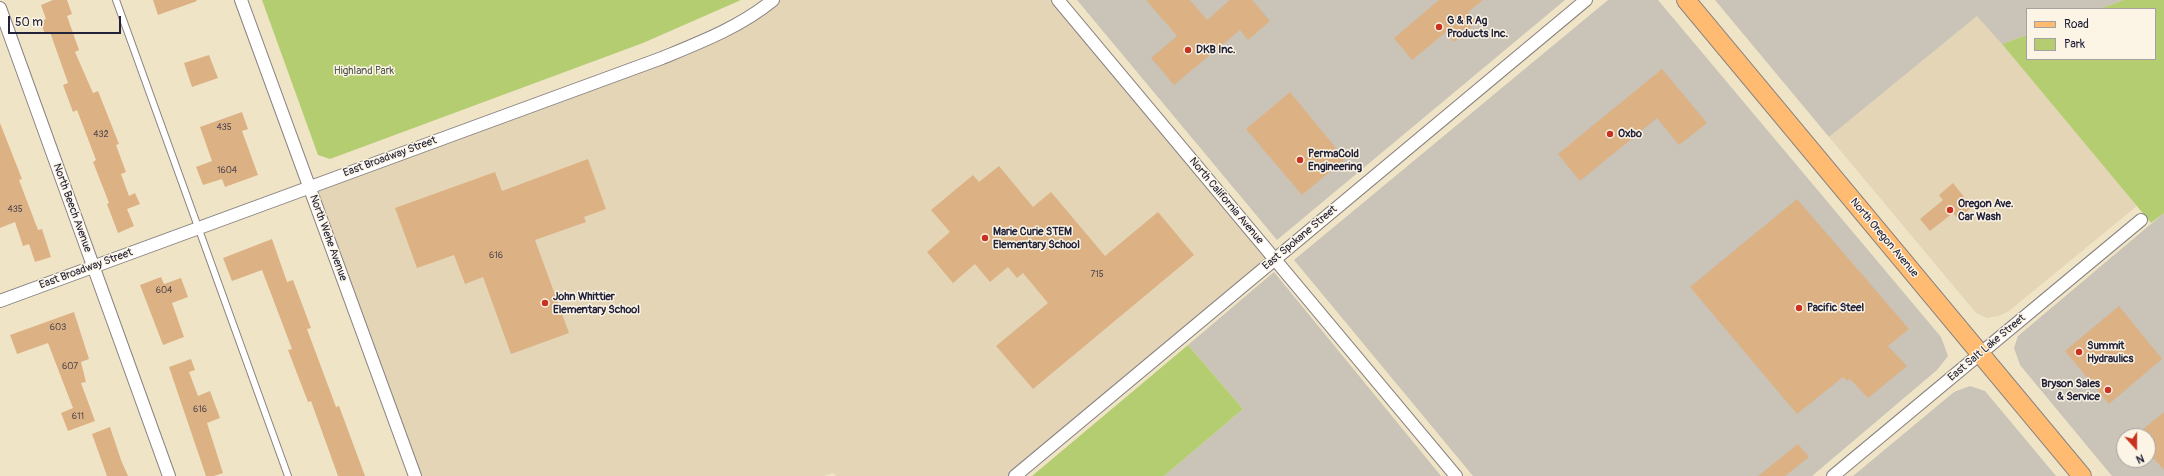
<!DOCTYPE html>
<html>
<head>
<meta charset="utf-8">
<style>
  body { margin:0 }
  #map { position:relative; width:2164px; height:476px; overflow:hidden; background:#f0e4c7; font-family:Pangolin,sans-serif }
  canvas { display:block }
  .legend { position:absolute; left:2026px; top:8px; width:130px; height:52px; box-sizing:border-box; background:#fcf5e5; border:1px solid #a5a1a1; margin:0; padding:5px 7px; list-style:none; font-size:12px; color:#22223b }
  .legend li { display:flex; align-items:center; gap:8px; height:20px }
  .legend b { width:20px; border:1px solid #a5a1a1 }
  .north { position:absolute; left:2116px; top:428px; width:40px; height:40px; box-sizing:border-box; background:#fcf5e5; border:1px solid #a5a1a1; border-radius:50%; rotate:159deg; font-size:11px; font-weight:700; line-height:16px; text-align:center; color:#22223b }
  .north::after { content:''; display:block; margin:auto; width:14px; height:18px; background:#c8321e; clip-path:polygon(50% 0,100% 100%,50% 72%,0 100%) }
  .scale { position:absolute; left:8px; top:16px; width:113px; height:18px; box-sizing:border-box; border:2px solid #22223b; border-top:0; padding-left:5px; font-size:12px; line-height:14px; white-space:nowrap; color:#22223b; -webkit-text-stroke:3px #fcf5e5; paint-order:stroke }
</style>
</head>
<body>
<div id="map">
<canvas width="2164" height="476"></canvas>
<ul class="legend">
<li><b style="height:5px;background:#ffbb71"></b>Road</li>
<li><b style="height:11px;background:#b5cd71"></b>Park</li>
</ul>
<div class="north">N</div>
<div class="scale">50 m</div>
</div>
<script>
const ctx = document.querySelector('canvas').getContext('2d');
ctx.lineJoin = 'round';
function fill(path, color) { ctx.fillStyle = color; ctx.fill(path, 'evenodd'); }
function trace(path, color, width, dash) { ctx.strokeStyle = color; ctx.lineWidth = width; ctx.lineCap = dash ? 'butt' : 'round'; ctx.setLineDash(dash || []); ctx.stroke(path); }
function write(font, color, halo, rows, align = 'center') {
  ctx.font = font + ' Pangolin,sans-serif'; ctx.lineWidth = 3; ctx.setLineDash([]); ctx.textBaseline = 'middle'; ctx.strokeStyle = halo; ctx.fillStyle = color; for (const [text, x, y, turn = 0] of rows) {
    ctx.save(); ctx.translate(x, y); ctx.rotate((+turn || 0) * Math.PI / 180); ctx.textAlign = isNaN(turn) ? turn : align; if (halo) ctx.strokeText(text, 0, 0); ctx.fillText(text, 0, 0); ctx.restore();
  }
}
fill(new Path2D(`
  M773,0h285l217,259 -260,217h-179l-3,-3 -9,3h-409l-106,-289 353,-129z
  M1978,15l159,191 -128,105 -10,5 -12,2 -11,-5 -147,-176z`), '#e4d5b7');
fill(new Path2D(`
  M1077,0h488l-288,240z
  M1608,0h50l283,337 7,19 -11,14 -125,106h-339l-179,-216z
  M1715,0h409l-25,9h-72v26l-25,9 -25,-28 -148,121z
  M2164,213v263h-52l-92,-111 -6,-17 4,-12zM2124,436h24v24h-24z
  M1274,272l167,204h-277l79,-67 -55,-64z
  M1970,386l15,5 71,85h-203l101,-84z`), '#c9c3b8');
fill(new Path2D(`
  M262,0h479l-98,43 -313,116 -12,-4z
  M2124,0h40v213l-13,10 -149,-179 25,-9v24h128v-50h-56z
  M1188,345l55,64 -79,67h-132z`), '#b5cd71');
fill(new Path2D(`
  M53,0h14l5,14 -5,2 12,34 -4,2 18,41 5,-2 21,53 -3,1 10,27 -5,2 8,22 6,-3 5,11 -13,5 7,17 -16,7 -11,-29 2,-1 -16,-41 3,-2 -19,-50 -4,2 -10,-27 5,-2 -18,-51 -5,2 -5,-13 6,-2 -5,-14z
  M153,0h43l1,1 -39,14z
  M1146,0h44l17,20 23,-20h22l18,21 -22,19 -8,-10 -66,55 -23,-27 26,-22z
  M1439,0h44l-15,12 9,10 -23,20 -8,-10 -34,28 -18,-22z
  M209,55l9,23 -26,9 -8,-24z
  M1662,69l45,54 -28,22 -22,-27 -77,63 -22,-27z
  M1290,92l55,67 -43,36 -56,-66z
  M242,112l6,17 -6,2 16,44 -33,12 -3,-8 -19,6 -7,-18 16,-6 -12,-34z
  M0,123l22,56 -3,1 19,50 4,-1 9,28 -16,5 -6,-18 -6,2 -8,-24 -15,6z
  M588,159l18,50 -22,8 2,5 -51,18 34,93 -58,21 -28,-77 -18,7 -11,-29 -37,13 -22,-60 100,-36 7,19z
  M999,166l34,41 18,-15 54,64 53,-44 36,43 -161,134 -37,-43 52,-43 -25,-30 -6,5 -9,-11 -18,15 -15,-18 -22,19 -26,-31 23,-20 -19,-22 42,-35 6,7z
  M1953,183l19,24 -14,12 -5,-6 -23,18 -10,-12 23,-19 -4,-5z
  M1797,199l112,130 -21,17 19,20 -39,32 -18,-19 -3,2 -4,-4 -46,37 -107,-127z
  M272,239l15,43 6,-2 18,48 -4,1 29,78 3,-1 26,70h-27l-27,-75 -3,1 -20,-52 4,-1 -30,-79 -30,11 -9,-23z
  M161,277l3,7 17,-6 7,19 -16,6 12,34 -21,8 -23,-60z
  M2119,306l43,53 -53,45 -44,-53z
  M74,312l15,47 -8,3 5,20 -5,1 14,38 -27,10 -7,-18 12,-5 -25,-65 -31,11 -7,-19z
  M191,359l4,11 -6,2 9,24 12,-5 10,27 -13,5 16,50 -9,3h-8l-37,-109z
  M2164,412v58l-16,-18v-16h-13z
  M110,427l11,33 7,16h-21l-15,-42z
  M1798,444l11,13 -24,19h-27z`), '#dcb285');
const service = new Path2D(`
  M116,0l172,476`);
const minor = new Path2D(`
  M241,0l174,476
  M1058,0l398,476
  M0,8l169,468
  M0,301l662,-243c39,-16 78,-31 111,-58
  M1015,476l571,-476
  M1833,476l308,-256`);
const primary = new Path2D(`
  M1686,0l396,476`);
trace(service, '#898381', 8);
trace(minor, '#898381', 14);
trace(primary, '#898381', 20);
trace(service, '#fff', 6);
trace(minor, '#fff', 12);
trace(primary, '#ffbb71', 18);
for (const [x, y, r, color] of [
  [1439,27,4,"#c8321e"],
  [1188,50,4,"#c8321e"],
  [1610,134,4,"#c8321e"],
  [1300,160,4,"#c8321e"],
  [1950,210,4,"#c8321e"],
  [985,238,4,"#c8321e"],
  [545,303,4,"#c8321e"],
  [1799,308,4,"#c8321e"],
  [2079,352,4,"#c8321e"],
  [2108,390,4,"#c8321e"]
]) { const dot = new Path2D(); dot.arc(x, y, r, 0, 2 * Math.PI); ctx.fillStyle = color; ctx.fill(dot); trace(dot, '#fcf5e5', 1.5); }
write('9px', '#50464e', null, [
  ["435",224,128],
  ["432",101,135],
  ["1604",227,171],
  ["435",15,210],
  ["616",496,256],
  ["715",1097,275],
  ["604",164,291],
  ["603",58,328],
  ["607",70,367],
  ["616",200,410],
  ["611",78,417]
]);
write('bold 11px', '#22223b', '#fcf5e5', [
  ["G & R Ag",1447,21],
  ["Products Inc.",1447,34],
  ["DKB Inc.",1196,50],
  ["Oxbo",1618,134],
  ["PermaCold",1308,154],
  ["Engineering",1308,167],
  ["Oregon Ave.",1958,204],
  ["Car Wash",1958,217],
  ["Marie Curie STEM",993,232],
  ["Elementary School",993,245],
  ["John Whittier",553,297],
  ["Elementary School",553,310],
  ["Pacific Steel",1807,308],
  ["Summit",2087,346],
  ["Hydraulics",2087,359],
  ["Bryson Sales",2100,384,"right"],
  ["& Service",2100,397,"right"]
], 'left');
write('11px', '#4e554b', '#fcf5e5', [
  ["Highland Park",364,71]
]);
write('11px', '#22223b', '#fcf5e5', [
  ["East Broadway Street",390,157,-20],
  ["North California Avenue",1226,201,50],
  ["North Beech Avenue",72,208,70],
  ["North Wehe Avenue",328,238,70],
  ["East Spokane Street",1300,238,-40],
  ["North Oregon Avenue",1884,238,50],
  ["East Broadway Street",86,269,-20],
  ["East Salt Lake Street",1987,348,-40]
]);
</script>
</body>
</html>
